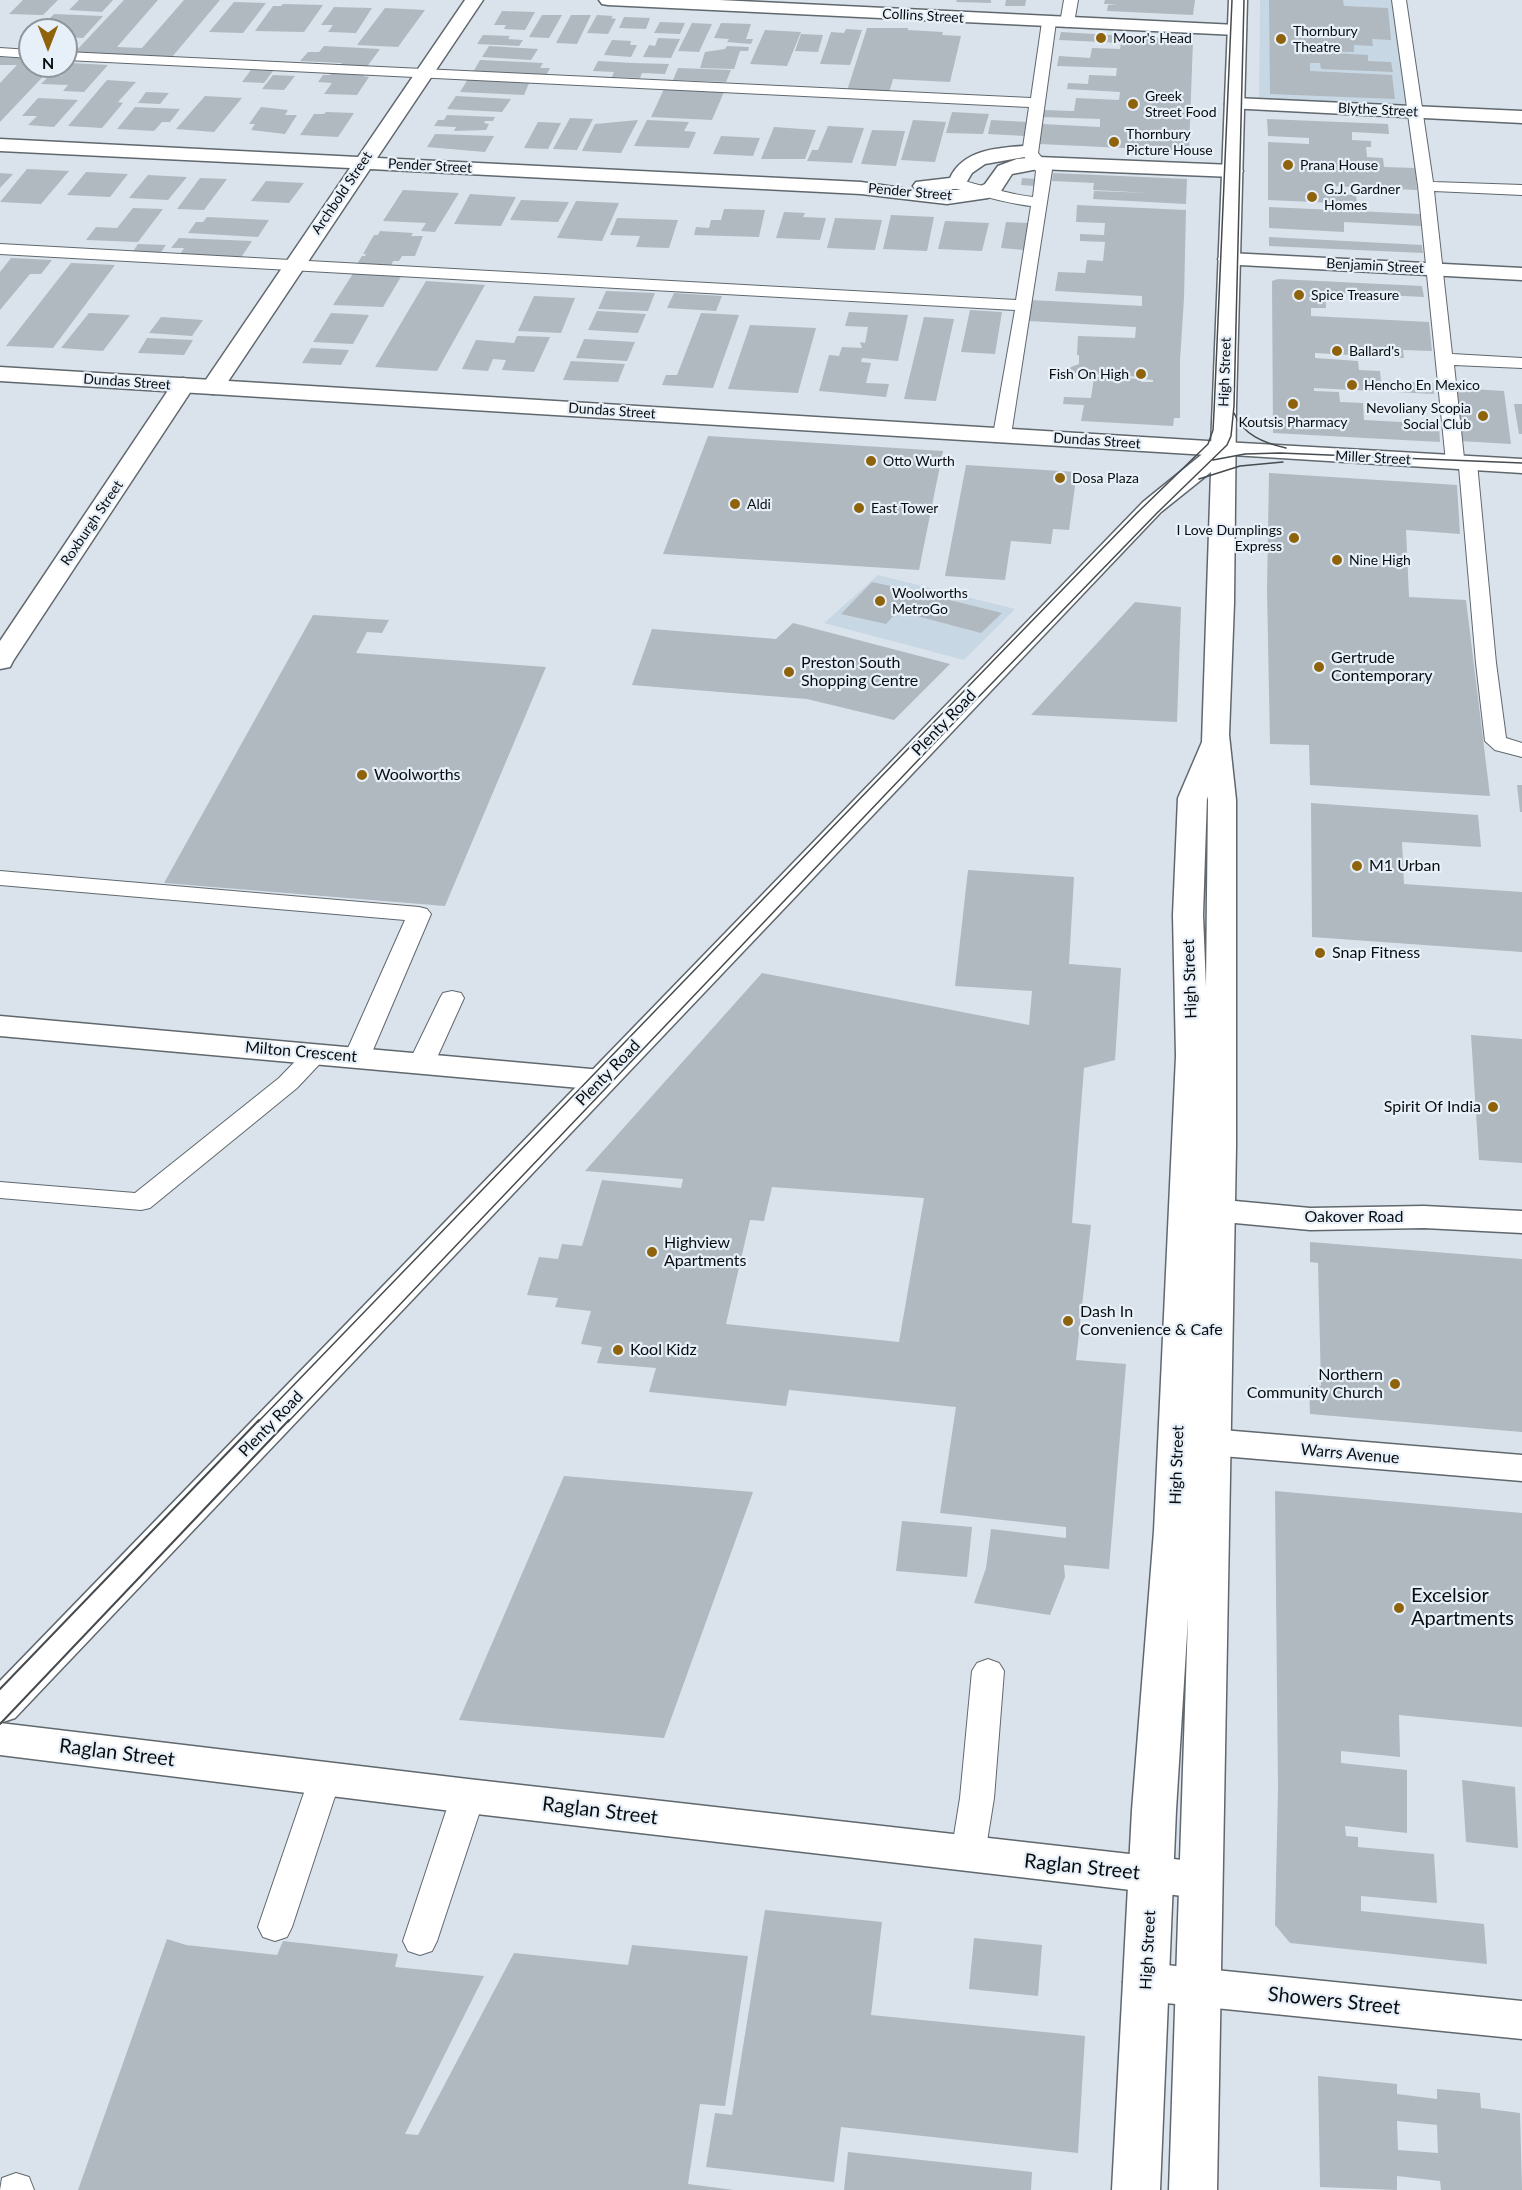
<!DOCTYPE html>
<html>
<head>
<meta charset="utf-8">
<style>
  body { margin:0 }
  #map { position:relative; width:1522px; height:2190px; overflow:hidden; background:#dae3eb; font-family:Lato,sans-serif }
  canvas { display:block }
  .north { position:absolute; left:18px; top:18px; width:60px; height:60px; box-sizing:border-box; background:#e7f0f8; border:2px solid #8f959b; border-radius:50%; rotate:180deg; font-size:16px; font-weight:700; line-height:24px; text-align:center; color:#0a0d0f }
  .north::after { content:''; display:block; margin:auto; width:21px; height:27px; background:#8f630b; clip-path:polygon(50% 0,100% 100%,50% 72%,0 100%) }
</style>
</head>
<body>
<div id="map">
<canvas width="1522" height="2190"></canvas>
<div class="north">N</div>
</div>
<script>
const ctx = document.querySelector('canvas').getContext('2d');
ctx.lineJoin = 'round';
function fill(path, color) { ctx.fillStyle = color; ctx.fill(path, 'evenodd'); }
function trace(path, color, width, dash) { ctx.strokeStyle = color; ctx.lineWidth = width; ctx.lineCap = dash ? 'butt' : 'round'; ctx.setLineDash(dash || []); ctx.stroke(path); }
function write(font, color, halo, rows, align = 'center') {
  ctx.font = font + ' Lato,sans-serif'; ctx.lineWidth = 4.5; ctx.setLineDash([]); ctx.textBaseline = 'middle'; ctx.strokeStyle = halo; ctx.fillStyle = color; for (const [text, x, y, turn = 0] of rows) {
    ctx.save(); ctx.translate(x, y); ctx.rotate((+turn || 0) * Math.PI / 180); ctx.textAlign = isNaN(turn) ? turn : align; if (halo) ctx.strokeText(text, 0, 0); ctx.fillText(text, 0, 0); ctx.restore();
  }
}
fill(new Path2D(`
  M1260,0h135l15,106 -151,-6z
  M878,575l137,34 -51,51 -140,-37z`), '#c8d7e4');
fill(new Path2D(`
  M23,0h35l-15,15 -34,-1z
  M79,0h34l-11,12 -33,-2z
  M124,0h34l-41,47 25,1 42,-48h36l-48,57 -97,-5z
  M957,0h34v3l-35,-1z
  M1006,0h20l-1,6h-20z
  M1105,0h90l-2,15 -86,-4 1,-6 9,-1h-13z
  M1269,0h74l1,6 44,2 3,32 -19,-1 1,7 -19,-1v7l-56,-1 70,4v6l23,1 2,10 -72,-3 -1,-6h-10v8l82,4 3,24 -125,-5z
  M234,2l32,1 -23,30 -34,-1z
  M283,4l40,1 -19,27 -49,-1 18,-25h8z
  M334,7l38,1 -16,25 -28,-1 5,-7h-12z
  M385,8l40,2 -27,37 -41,-2z
  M502,11l33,1 -10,18 -21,-1 2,-4h-12z
  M54,14l49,2 -20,22 -17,-1v-7h-28z
  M542,15h20l-13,23 -20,-1z
  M571,15h20l-14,29 -21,-1z
  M597,15l16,1 -2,2 5,1 -8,15 -21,-1z
  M624,17l26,1 -4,11 -27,-1z
  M660,22l25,1 -5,11 -26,-1z
  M692,23l20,1 -13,28 -21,-1z
  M721,23l30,1 -5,15h7l-2,5 -24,-2 2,-3 -15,-1z
  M867,28h41v2l35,2 -1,3 19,1 -11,46 -57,-3 -4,14 -42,-2z
  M846,29l16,1 -12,35 -30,-1 11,-32 13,1z
  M765,30l36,2 -14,34 -37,-2z
  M1061,32l132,8 -4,111 -150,-7 3,-20 58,3v-8l-58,-2 1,-7 31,1 2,-13 43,2 1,-8 -53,-3 1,-6 20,1 1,-9 27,1 1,-8 -60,-2 2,-10 31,2 2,-10 28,1 1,-6 -62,-3z
  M801,34l22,1 -5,17 -23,-1z
  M483,35l27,1 -2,3 15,1 -4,6 -42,-2z
  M658,38l22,1 -9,19 -28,-1 6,-12 6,1z
  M612,40l19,1 -1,4h7l-6,12 -27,-2z
  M324,46l56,3 -14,19 -27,-1 3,-4 -42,-2 8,-9h11z
  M489,46l49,3 -7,11 -49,-3z
  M727,46l22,1 -1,4h-8l-6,18 -34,-1 5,-16 20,-3z
  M0,57l30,2v7h23l-53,56v-39l17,-18h-17z
  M480,60l63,3 -3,5h10l-4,8 -73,-4z
  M598,61l34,2 37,1 -4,10 -23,-1 -2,5 -28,-1 2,-5 -21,-1z
  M71,63l37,2 -24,27 -21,-1 5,-6 -27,-1 8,-8h16l-10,-1z
  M678,68l53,2 -5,12 -53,-2z
  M251,70l22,1 -9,12 -22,-1z
  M333,71l33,2 -3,3 6,1 -12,18 -33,-1 8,-11 -14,-1 5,-7h7z
  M273,75l22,1 -11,14 -22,-1z
  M468,79l62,2 -6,14 -64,-3z
  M107,80l29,2 -18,20 5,1 -21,25 -34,-2z
  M664,89l60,3 -12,28 -61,-3z
  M146,92l23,1 -9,11 -22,-1z
  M205,96l37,2 -28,34 -38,-3z
  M456,96l55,3 -9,13 -55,-3z
  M38,98l40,2 -24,27 -26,-2 9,-9h-15z
  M135,107l45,2 -10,13h-8l-8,9 -37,-2z
  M261,107l27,3 -3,5h12l-12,19 -34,-4 4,-6h-6z
  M326,112l28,1 -16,24 -38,-2 14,-21h10z
  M952,112l37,2 -6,20 -37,-1z
  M447,115l48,2 -2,4h-8l-1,2 5,1 -3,6 -32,1 2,-4 -22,-1 4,-6h6z
  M570,118l23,1 -16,31 -24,-1z
  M1267,119l121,5 1,10 -37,-2v8l19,1v6h-5l1,10 16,1 1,9 31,1 2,22 -87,-4 1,8 25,1 1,9 -89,-4v-58l41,2v-6l-41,-2z
  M638,120l-17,33 -39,-2 13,-27z
  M647,120l42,2 -5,9 12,1 -7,16 -55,-2z
  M913,120l33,2 -11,40 -34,-2z
  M991,120l36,2 -2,14 -37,-2z
  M538,122l23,1 -13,26 -24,-1z
  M828,126l36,2 -12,35 -45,-2 5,-11h6z
  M774,127l42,3 -11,29h-44z
  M872,130l33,1 -9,35 -35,-2z
  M435,134l59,2 -9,16 -58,-5z
  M721,136l39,2 -7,18 -40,-2z
  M27,169l42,2 -28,33 -41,-2z
  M86,172l42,2 -18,23 -43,-2z
  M0,173l13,1 -13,14z
  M1053,173l134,6 -1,25 -93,-5 1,-8 57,2 -58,-3 1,-7 -42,-2z
  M148,175l39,2 -19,23 -39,-2z
  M200,178l27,1 -23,31 -27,-1z
  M1022,178l14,1 -1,7 -14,-1z
  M266,181l38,2 -15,20 -38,-2z
  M403,190l56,3 -24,39 -14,-1 5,-8 -43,-2z
  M470,194l46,3 -15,29 -47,-2z
  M521,200l48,2 -11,20 -48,-2z
  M576,201l43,2 -17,38 -45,-3z
  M1077,205l109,5 -2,88 -4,62v58h-6l-1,8 -92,-5 3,-16 -21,-1 1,-7 27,1 3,-21 47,2v3h12v-2l-9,-1v-2l-86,-5 21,-8v-9h-2l1,-19 57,2 1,-11 -108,-6 3,-21 111,6v-10l-87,-5 3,-19 27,1 2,-13 16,1 2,-19 -25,-1v-7l24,1 1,-12 -29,-1z
  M1269,207l151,7 1,12 -77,-4v10l-75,-4z
  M133,208l30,1 -25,33 -52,-2 10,-13 21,1z
  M724,209l41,1 -6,27 -65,-2 2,-8 13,1 2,-8h10z
  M784,212l21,1 -2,4 23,1 -6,22 -44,-2z
  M891,215l43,2 -7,34 -44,-2z
  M207,217l62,3 -11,17 -70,-4 8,-11h7z
  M617,218l61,2 -9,28 -33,-1 4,-11 -30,-1z
  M835,218l47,2 -7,30 -48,-2z
  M945,221l44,2 -7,28 -44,-2z
  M1006,222l24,1 -6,27 -23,-2z
  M380,231l33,2 -2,3h12l-8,20h-13l-3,5h-6l-3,7 -33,-4 5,-8h3l1,-2h-3l11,-19h4z
  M1269,237l153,8 1,8 -154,-7z
  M179,238l73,3 -12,18 -61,-3 5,-8h-13z
  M138,244l28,1 -7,10 -28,-1z
  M11,258l41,2 -11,14h-11l-30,36v-38z
  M71,263l44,2 -62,83 -47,-2z
  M354,272l48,3 -19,32 -50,-2z
  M1278,279l144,7 2,11 -99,-5 1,16h-15v8l118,6 3,29 -29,-1 1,8 -89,-5v5l43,3 1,9 21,1 1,10 52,2 1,11 -120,-6v3l25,1 1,10 23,1 1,17 75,4 1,18 -167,-9 -1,-152z
  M426,281l59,4 -48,86 -62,-4z
  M606,291l49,2 -7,18 -50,-2z
  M674,293l48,3 -6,15 -49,-3z
  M534,296l41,2 -14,35 -43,-2z
  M970,310l32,2 -7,42 -34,-2z
  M597,311l49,3 -8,19 -50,-3z
  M849,312l59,3 -10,46 -36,-3 -1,4 10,1 -5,20 23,1 -3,13 -67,-6 10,-36 10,1 3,-9 20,1 -2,-6 5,1 3,-16 -23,-1z
  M89,313l41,2 -27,36 -42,-3z
  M331,313l38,2 -16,29 -40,-2z
  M701,313l38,2 -26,73 -51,-3 4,-10h11z
  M161,317l42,3 -11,16 -43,-3z
  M924,317l30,2 -18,82 -32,-2z
  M750,325l66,3 -18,65 -70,-4z
  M517,336l33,1 -16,35 -32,-2 4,-10 -13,-1 -5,12 -26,-2 14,-29 38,3z
  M147,338l46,2 -9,15 -46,-2z
  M584,339l51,3 -8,19 -51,-3z
  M311,348l38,2 -8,15 -39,-2z
  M571,361l54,3 -7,18 -55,-2z
  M1455,388l49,3 7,53 -51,-3z
  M1514,404h8v30h-3z
  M708,436l235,15 -24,119 -256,-16z
  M966,465l111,7 -8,58 -16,-1 -2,15 -40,-3 -6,39 -60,-4z
  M1269,473l188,12 3,49 -54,-4 3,67 57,3 24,196 -180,-11 -1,-40 -39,-1 -3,-155z
  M872,582l45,10 85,21 -21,20 -83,-22 -12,13 -45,-10z
  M1135,602l46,5 -4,115 -146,-7z
  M313,615l76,5 -7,13 -15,-1 -11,21 190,14 -101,239 -281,-23z
  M793,623l157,41 -56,56 -87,-21 -175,-14 20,-56 124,10z
  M1517,785h5v27h-2z
  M1311,803l167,12 3,32 -79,-5 2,42 118,8v60l-210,-15z
  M968,870l106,7 -5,87 52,4 -6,92 -31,8 -12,155 19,2 -15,135 50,4 -17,205 -45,-4 1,12 -15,38 -76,-12 12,-35 5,-39 75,9v-11l-126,-14 16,-106 -167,-17 -3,16 -137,-14 7,-24 -59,-5 5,-16 -21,-3 10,-33 -36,-4 3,-9 -31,-3 12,-38 19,2 4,-15 20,2 20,-66 79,8 2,-9 -98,-8 177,-198 267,52 3,-34 -77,-5zM772,1187l152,11 -25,144 -173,-18 24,-104 14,1z
  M1471,1035l51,4v124l-43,-3z
  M1310,1242l212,17v173l-212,-18 -1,-29 12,1 -3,-123 -8,-1z
  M564,1476l189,16 -89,246 -205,-18z
  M1275,1491l247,22v214l-123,-12 1,42 -59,-6v12l66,7v63l-62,-7 1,10 12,1v10l76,7 3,49 -76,-7v15l123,13 3,40 -197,-21 -15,-18 3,-136z
  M902,1521l70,6 -5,50 -71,-6z
  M1462,1780l53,7 3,61 -52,-6z
  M765,1910l117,12 -11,93 214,21 -7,117 -237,-26 -7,55 -128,-15 9,-54 17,2z
  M974,1938l68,7 -4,51 -69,-7z
  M167,1939l19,6 91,10 6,-14 115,13 -3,13 89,9 -79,158 13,1 96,-182 114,12 4,-20 116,11 -23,150 -25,-2 -12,80 46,6h-656z
  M1318,2076l79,8v10l40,5v-10l43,4 1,15 39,5 2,77h-81l-1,-9 -43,-5v14l-77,-3zM1397,2121l40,4 1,28 -40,-3z
  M848,2152l184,20 -1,18h-187z`), '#b0b8c0');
const service = new Path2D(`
  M1064,0h14l-4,23 -7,4 -7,-4z
  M1392,0h14l27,182 89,3v10l-88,-4 18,163 70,4v10l-68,-3 10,93 11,1 2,4 19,200 10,75 16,5v14l-27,-7 -10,-9 -9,-78 -17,-196 -11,-1 -2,-4 -28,-276z
  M1049,18l7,4 -18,131 14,17 -41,265 -3,4h-12l-3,-4 22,-125 -1015,-56v-10l1016,56 15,-94c-28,-3 -53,-12 -81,-19l-2,-3 8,-5c26,6 50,15 77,18l3,-26 -14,-17 7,-47 -963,-47v-8l965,46 11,-76z
  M0,48l30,2v8l-30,-2z
  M0,871l419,36 8,2 4,5 -61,143 -4,5 -9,3 -9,-3 -4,-5 61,-137 -405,-35z
  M452,991l9,2 3,5 -29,64 -4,5 -9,3 -9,-3 -4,-5 31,-64 3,-5z
  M317,1045l9,3 4,5 -33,35 -147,120 -9,2 -141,-12v-16l135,11 144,-115 29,-30z
  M988,1659l11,4 5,8 -10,127 -9,56 -5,10 -12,3 -12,-3 -5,-10 9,-56 12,-127 5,-8z
  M325,1765l12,4 4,9 -49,149 -5,10 -12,4 -12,-4 -5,-10 51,-149 4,-9z
  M468,1783l12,4 5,9 -48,145 -5,10 -12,4 -12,-4 -5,-10 48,-145 5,-9z
  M16,2173l13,4 5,13h-34l2,-12z`);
const minor = new Path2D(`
  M465,0h18l-106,158 484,24 54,8 -2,-4 3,-4 34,-4c13,-28 46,-30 73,-32l7,2 3,4 -3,4 -45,8 -13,9 -9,15 -29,3 40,-2 11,-5 13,-18 19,-7 21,-2 195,8 7,2 3,4 -3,4 -7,2 -195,-8 -26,5 -11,17 -13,7 -41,6 -86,-10 -491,-25 -149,223 -8,2 -8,-2 -4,-5 149,-219 -350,-17v-12l358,18z
  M599,0h120l518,25 6,1 3,4 -3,4 -6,1 -629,-30 -6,-1z
  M1235,98l287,13v12l-294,-15 -3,-4 3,-4z
  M1229,253l293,15v12l-301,-16 -3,-5 3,-5z
  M183,378l8,2 4,5 -182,276 -3,6 -10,2v-28l175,-261z
  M1224,442l298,17v14l-306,-19 -4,-5 4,-5z
  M0,1016l602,54 12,3 4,7 -4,7 -12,3 -602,-54z
  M1192,1197l118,11 114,-2 98,5v22l-98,-5 -114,2 -118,-11 -12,-3 -5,-8 5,-8z
  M1186,1427l336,28v26l-336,-28 -13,-4 -6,-9 6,-9z
  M1146,1963l376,38v38l-376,-38 -16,-6 -7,-13 7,-13z`);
const tertiary = new Path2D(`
  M0,367l1224,75 8,2 4,5 -4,5 -8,2 -1224,-75z
  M0,1723l468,56 732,83 16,5 6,13 -6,13 -16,5 -732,-85 -468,-58z`);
const secondary = new Path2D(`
  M1229,0h18l-11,406 -2,197 -5,132 7,65v347l-19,1043h-48l19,-572 -12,192 -16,380h-48l20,-380 22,-279 22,-475 -3,-141 5,-117 24,-56 9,-270 -50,40 -1146,1206 -15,5v-42l1143,-1179 68,-55zM1207,796l1,4 -2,187 -3,-72z`);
trace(service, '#60686e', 2);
trace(minor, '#60686e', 3);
trace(tertiary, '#60686e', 3);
trace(secondary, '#60686e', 3);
fill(service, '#fff');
fill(minor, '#fff');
fill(tertiary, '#fff');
fill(secondary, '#fff');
trace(new Path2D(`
  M1234,413c9,22 30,30 52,35
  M1213,460l32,-6 35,-1 242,10
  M1199,479l41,-13 43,-4
  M258,1422l733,-759 146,-150 71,-69 5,-14 1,-18 18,-412
  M288,1422l676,-710 193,-199 70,-68 4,-9 3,-30 10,-406`), '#464b4f', 1.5);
trace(new Path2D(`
  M0,1689l259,-269
  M0,1724l289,-304`), '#464b4f', 2);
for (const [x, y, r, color] of [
  [1101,38,6,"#8f630b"],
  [1281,39,6,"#8f630b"],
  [1133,104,6,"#8f630b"],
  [1114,142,6,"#8f630b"],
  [1288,165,6,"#8f630b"],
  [1312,197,6,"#8f630b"],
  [1299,295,6,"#8f630b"],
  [1337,351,6,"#8f630b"],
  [1141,374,6,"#8f630b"],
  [1352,385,6,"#8f630b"],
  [1293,404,6,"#8f630b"],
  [1483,416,6,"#8f630b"],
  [871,461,6,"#8f630b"],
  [1060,478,6,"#8f630b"],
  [735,504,6,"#8f630b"],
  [859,508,6,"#8f630b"],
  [1294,538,6,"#8f630b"],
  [1337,560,6,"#8f630b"],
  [880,601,6,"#8f630b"],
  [1319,667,6,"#8f630b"],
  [789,672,6,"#8f630b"],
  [362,775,6,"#8f630b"],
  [1357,866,6,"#8f630b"],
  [1320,953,6,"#8f630b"],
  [1493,1107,6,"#8f630b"],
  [652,1252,6,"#8f630b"],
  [1068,1321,6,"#8f630b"],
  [618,1350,6,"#8f630b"],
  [1395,1384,6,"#8f630b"],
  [1399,1608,6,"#8f630b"]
]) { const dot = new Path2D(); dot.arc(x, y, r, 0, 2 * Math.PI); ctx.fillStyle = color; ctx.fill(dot); trace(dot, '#e7f0f8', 2); }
write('14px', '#0a0d0f', '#e7f0f8', [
  ["Collins Street",923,16,3],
  ["Blythe Street",1378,110,3],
  ["Pender Street",430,166,3],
  ["Pender Street",910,192,5],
  ["Archbold Street",342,193,-56],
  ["Benjamin Street",1375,266,3],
  ["High Street",1225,372,-88],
  ["Dundas Street",127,382,4],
  ["Dundas Street",612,411,4],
  ["Dundas Street",1097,441,4],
  ["Miller Street",1373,458,3],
  ["Roxburgh Street",92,523,-56]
]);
write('14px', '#0a0d0f', '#e7f0f8', [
  ["Thornbury",1293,31],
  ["Theatre",1293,47],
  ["Moor's Head",1113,38],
  ["Greek",1145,96],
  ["Street Food",1145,112],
  ["Thornbury",1126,134],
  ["Picture House",1126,150],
  ["Prana House",1300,165],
  ["G.J. Gardner",1324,189],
  ["Homes",1324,205],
  ["Spice Treasure",1311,295],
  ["Ballard's",1349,351],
  ["Fish On High",1129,374,"right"],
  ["Hencho En Mexico",1364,385],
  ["Nevoliany Scopia",1471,408,"right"],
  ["Social Club",1471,424,"right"],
  ["Koutsis Pharmacy",1293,422,"center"],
  ["Otto Wurth",883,461],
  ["Dosa Plaza",1072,478],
  ["Aldi",747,504],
  ["East Tower",871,508],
  ["I Love Dumplings",1282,530,"right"],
  ["Express",1282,546,"right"],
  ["Nine High",1349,560],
  ["Woolworths",892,593],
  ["MetroGo",892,609]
], 'left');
write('16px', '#0a0d0f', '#e7f0f8', [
  ["Gertrude",1331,658],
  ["Contemporary",1331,676],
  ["Preston South",801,663],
  ["Shopping Centre",801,681],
  ["Woolworths",374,775],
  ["M1 Urban",1369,866],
  ["Snap Fitness",1332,953],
  ["Spirit Of India",1481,1107,"right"],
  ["Highview",664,1243],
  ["Apartments",664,1261],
  ["Dash In",1080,1312],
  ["Convenience & Cafe",1080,1330],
  ["Kool Kidz",630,1350],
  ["Northern",1383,1375,"right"],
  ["Community Church",1383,1393,"right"]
], 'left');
write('16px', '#0a0d0f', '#e7f0f8', [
  ["Plenty Road",944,723,-46],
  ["High Street",1190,979,-92],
  ["Milton Crescent",301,1052,5],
  ["Plenty Road",608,1073,-46],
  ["Oakover Road",1354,1217],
  ["Plenty Road",271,1424,-46],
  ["Warrs Avenue",1350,1454,5],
  ["High Street",1177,1465,-88],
  ["High Street",1148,1950,-87]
]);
write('20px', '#0a0d0f', '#e7f0f8', [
  ["Excelsior",1411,1596],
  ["Apartments",1411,1619]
], 'left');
write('20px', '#0a0d0f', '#e7f0f8', [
  ["Raglan Street",117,1753,7],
  ["Raglan Street",600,1811,7],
  ["Raglan Street",1082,1867,6],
  ["Showers Street",1334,2001,6]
]);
</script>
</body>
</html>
